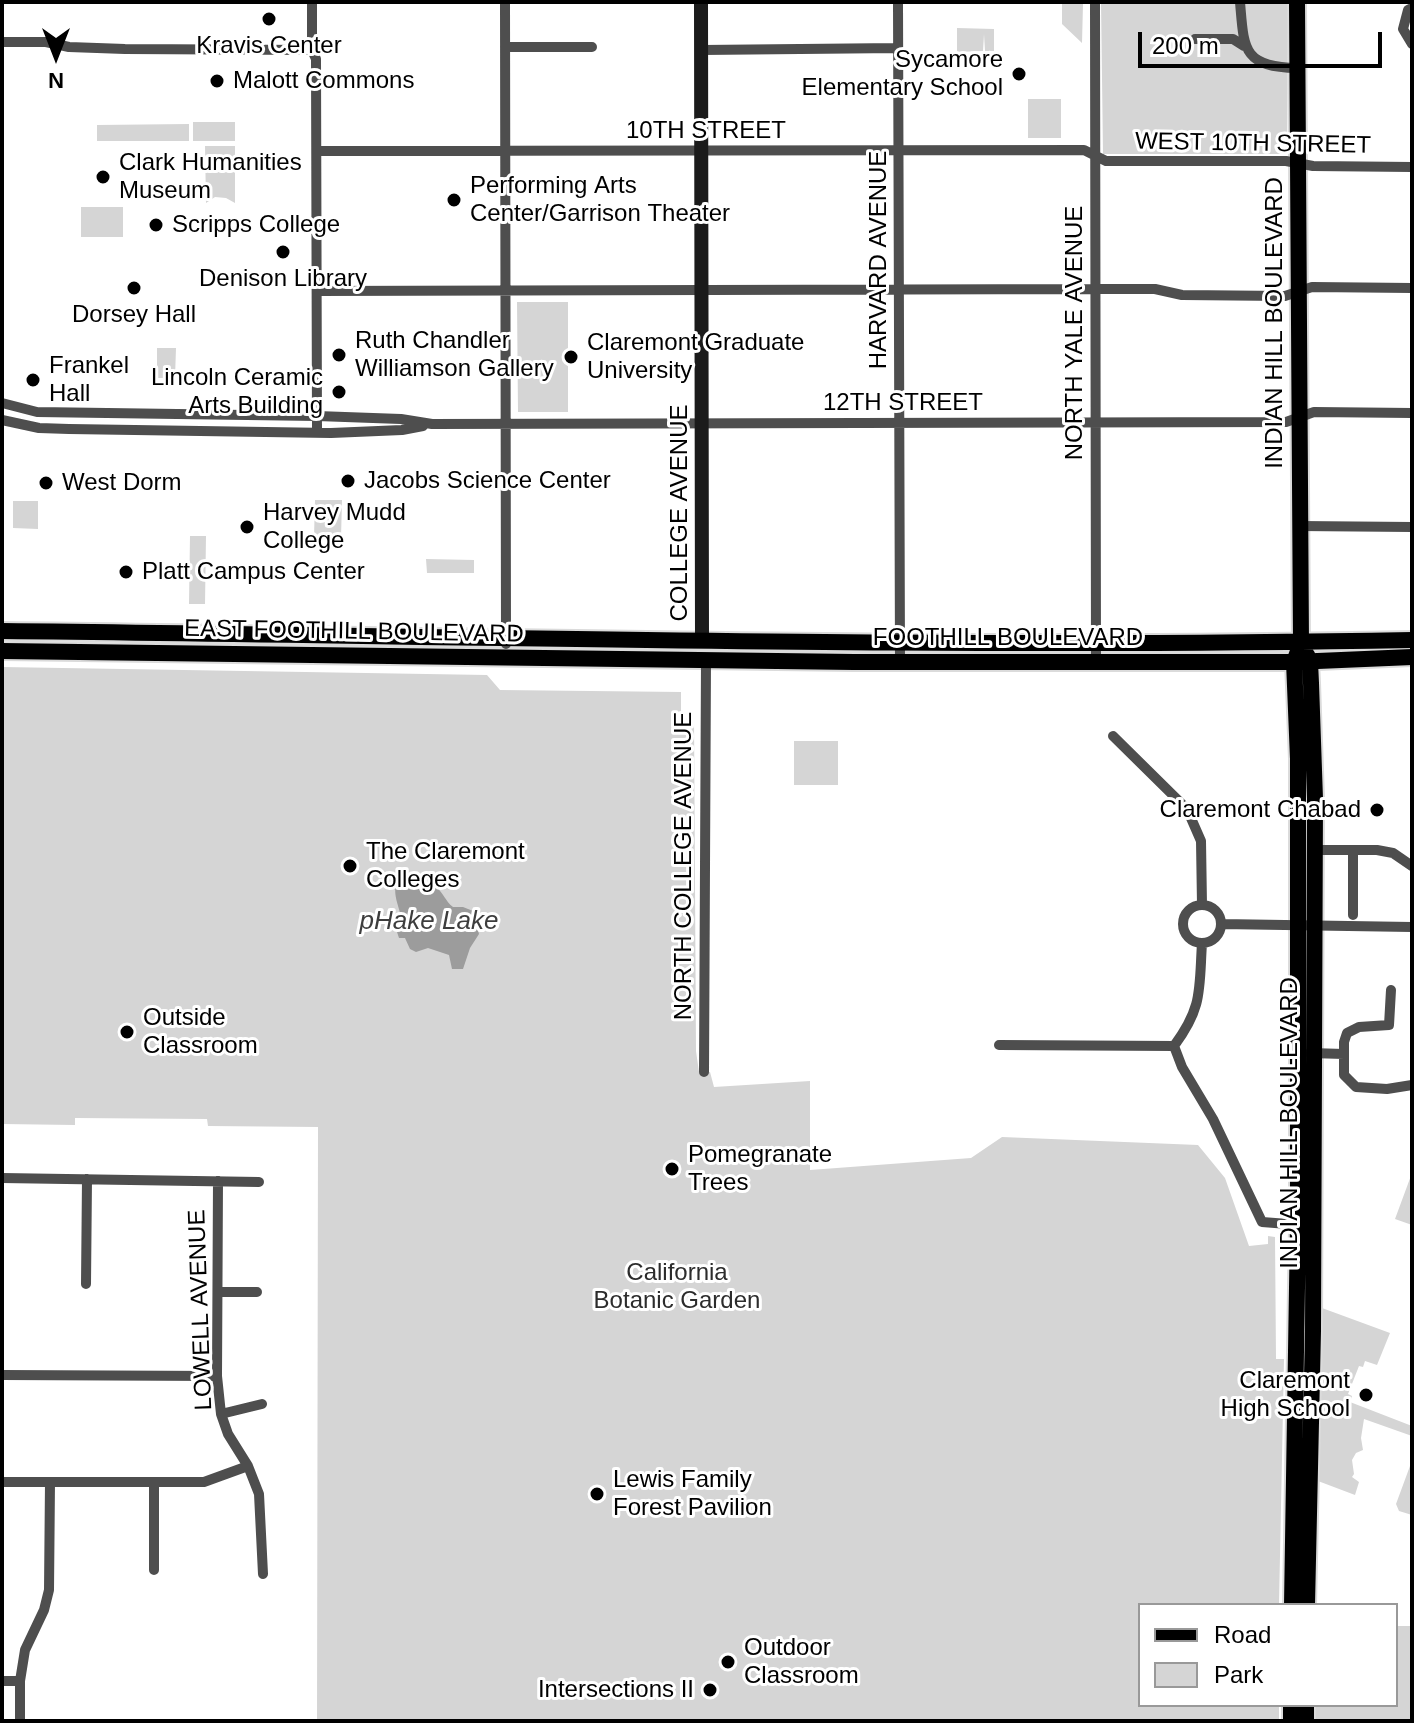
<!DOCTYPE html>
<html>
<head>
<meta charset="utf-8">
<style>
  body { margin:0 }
  #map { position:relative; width:1414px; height:1723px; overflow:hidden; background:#fff; font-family:Arial,sans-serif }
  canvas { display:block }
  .frame { position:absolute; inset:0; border:4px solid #000; pointer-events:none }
  .legend { position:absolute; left:1138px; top:1603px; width:260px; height:104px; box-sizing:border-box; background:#fff; border:2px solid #999; margin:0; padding:10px 14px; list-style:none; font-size:24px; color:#000 }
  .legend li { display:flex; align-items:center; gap:16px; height:40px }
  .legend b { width:40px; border:2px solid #999 }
  .north { position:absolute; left:16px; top:16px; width:80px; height:80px; -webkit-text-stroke:6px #fff; paint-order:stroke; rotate:180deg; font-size:22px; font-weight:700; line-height:32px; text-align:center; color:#000 }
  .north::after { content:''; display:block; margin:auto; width:28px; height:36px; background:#000; clip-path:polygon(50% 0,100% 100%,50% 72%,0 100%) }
  .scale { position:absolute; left:1138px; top:32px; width:244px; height:36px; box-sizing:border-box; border:4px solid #000; border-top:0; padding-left:10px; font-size:24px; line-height:28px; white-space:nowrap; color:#000; -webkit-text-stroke:6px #fff; paint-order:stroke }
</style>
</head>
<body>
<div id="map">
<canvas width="1414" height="1723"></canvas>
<div class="frame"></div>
<ul class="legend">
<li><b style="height:10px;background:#000"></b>Road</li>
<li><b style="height:22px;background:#d5d5d5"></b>Park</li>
</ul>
<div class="north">N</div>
<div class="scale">200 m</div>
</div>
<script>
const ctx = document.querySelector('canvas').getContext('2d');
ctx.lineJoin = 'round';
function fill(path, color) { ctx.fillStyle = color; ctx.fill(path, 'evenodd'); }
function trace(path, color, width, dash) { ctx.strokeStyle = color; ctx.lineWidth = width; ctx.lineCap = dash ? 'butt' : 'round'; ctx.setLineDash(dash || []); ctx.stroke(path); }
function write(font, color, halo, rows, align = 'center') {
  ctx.font = font + ' Arial,sans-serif'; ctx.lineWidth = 6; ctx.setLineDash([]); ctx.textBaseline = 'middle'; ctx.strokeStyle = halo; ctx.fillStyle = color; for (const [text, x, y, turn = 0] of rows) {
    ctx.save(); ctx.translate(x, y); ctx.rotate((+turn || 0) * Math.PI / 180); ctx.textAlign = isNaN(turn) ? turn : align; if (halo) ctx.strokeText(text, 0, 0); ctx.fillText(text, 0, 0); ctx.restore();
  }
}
fill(new Path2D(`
  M1101,2h187l-1,152h-184z
  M1083,3v1l-1,39 -20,-19v-20z
  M957,28l37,1v22h-9l-1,-17 -1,17 -26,1z
  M1028,99h33v39h-33z
  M193,122h42v19h-42z
  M189,124v17h-92v-16z
  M205,146h30v57l-9,-5 -11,-1 -9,6z
  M81,207h42v30h-42z
  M517,302h51v110h-50z
  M157,348h19l-1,30h-18z
  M315,500h27l-1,38 -27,-1z
  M13,501h25v28l-25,-1z
  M190,536h16l-1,68h-16z
  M426,559l48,1v13h-47z
  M2,667l485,8 13,15 181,2v26h13l2,333 3,21h11l4,15 96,-6v89l161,-12 31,-21 196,8 27,33 24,68 19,-2v-8l7,1 1,122h8l-5,246h-139v100h139v16h-962l1,-594 -110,-1 -1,-7 -132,-1v7l-73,-1z
  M794,741h44v44h-44z
  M1412,1173v52l-17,-6z
  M1322,1308l68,25 -13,32 -12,-4 -2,6 -4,-1 -11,28 4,2 -2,6 62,24v10l-48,-17 -3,19 2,12 -7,3 -4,7 2,14 -2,3 7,5 -4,13 -37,-14z
  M1410,1466l2,1v48l-13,-4 -3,-7z
  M1396,1626h16v95h-98v-16h82z`), '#d5d5d5');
fill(new Path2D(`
  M398,880l19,9 18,-3c9,7 10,15 18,21h10l10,4 6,23 -9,14 -7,21h-11l-3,-14 -21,-7 -12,4 -6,-3 -5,-11h-6l-2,-6c12,-17 -9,-34 1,-52z`), '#9c9c9c');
const primary = new Path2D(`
  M2,631c470,5 940,18 1410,9
  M2,651l852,11h440l118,-5
  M1292,1605l6,-381v-465l-4,-97 7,-19 -4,-641
  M1307,1605l6,-274 2,-532 -4,-116 -1,-21 -3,-7
  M1291,1721v-16
  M1306,1721v-16`);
trace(primary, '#dbdbdb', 20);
trace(new Path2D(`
  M312,2v48l4,9 1,374
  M505,2l1,642
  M898,2l2,661
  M1095,2l1,661
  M1240,2c4,46 2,65 57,66
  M1412,8l-4,2 -5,19 9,15
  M1195,39h38l11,7
  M2,42h44l23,5 56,2 187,1
  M505,47h87
  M702,50l196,-2
  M317,151l767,-1 22,11h180l27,5 99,1
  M317,291l779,-2h59l27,6 103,1 27,-9 100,1
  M2,403l35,9 280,4 84,3 31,5 854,-2 28,-10 98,1
  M2,420l37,8 30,1 262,4 71,-3 21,-4
  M1299,526l113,1
  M1113,736l74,73 14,32 1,64
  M1314,850h63l16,3 19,13
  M1183 924a19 19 0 1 1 38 0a19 19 0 1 1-38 0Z
  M1353,915v-65
  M1221,924l191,3
  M1202,943c-3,47 1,64 -28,103l8,21 31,52 49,103 39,3
  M1391,990l-2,35 -30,2 -12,6 -3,9v33l12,12 31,2 25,-4
  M999,1045l175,1
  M1310,1053l34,1
  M704,1072l2,-411
  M2,1178l257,4
  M218,1181l-1,195 4,38 7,20 20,32 11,28 4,80
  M86,1284l1,-105
  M218,1292h39
  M2,1375l215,1
  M221,1414l41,-10
  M2,1482h202l44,-16
  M154,1484v86
  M2,1681h18
  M20,1721v-40l5,-31 19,-40 5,-20 1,-108`), '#4e4e4e', 10);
trace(new Path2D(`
  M701,2l1,639`), '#1b1b1b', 14);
trace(primary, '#000', 16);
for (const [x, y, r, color] of [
  [269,19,8,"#000"],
  [1019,74,8,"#000"],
  [217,81,8,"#000"],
  [103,177,8,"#000"],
  [454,200,8,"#000"],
  [156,225,8,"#000"],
  [283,252,8,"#000"],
  [134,288,8,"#000"],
  [339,355,8,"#000"],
  [571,357,8,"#000"],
  [33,380,8,"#000"],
  [339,392,8,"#000"],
  [348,481,8,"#000"],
  [46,483,8,"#000"],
  [247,527,8,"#000"],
  [126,572,8,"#000"],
  [1377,810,8,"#000"],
  [350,866,8,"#000"],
  [127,1032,8,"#000"],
  [672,1169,8,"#000"],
  [1366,1395,8,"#000"],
  [597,1494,8,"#000"],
  [728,1662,8,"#000"],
  [710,1690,8,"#000"]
]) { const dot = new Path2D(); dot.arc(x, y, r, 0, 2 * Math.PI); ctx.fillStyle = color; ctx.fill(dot); trace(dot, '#fff', 3); }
write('24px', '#000', '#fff', [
  ["Kravis Center",269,46,"center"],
  ["Sycamore",1003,60,"right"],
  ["Elementary School",1003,88,"right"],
  ["Malott Commons",233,81],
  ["Clark Humanities",119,163],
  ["Museum",119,191],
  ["Performing Arts",470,186],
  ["Center/Garrison Theater",470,214],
  ["Scripps College",172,225],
  ["Denison Library",283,279,"center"],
  ["Dorsey Hall",134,315,"center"],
  ["Ruth Chandler",355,341],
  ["Williamson Gallery",355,369],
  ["Claremont Graduate",587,343],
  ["University",587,371],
  ["Frankel",49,366],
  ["Hall",49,394],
  ["Lincoln Ceramic",323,378,"right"],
  ["Arts Building",323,406,"right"],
  ["Jacobs Science Center",364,481],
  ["West Dorm",62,483],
  ["Harvey Mudd",263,513],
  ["College",263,541],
  ["Platt Campus Center",142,572],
  ["Claremont Chabad",1361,810,"right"],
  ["The Claremont",366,852],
  ["Colleges",366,880],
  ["Outside",143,1018],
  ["Classroom",143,1046],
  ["Pomegranate",688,1155],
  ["Trees",688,1183],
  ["Claremont",1350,1381,"right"],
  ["High School",1350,1409,"right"],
  ["Lewis Family",613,1480],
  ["Forest Pavilion",613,1508],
  ["Outdoor",744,1648],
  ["Classroom",744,1676],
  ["Intersections II",694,1690,"right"]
], 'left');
write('24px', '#000', '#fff', [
  ["10TH STREET",706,131],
  ["WEST 10TH STREET",1253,144,1],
  ["HARVARD AVENUE",879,260,-90],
  ["INDIAN HILL BOULEVARD",1275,323,-90],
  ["NORTH YALE AVENUE",1075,333,-90],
  ["12TH STREET",903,403],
  ["COLLEGE AVENUE",680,513,-90],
  ["EAST FOOTHILL BOULEVARD",354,632,1],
  ["FOOTHILL BOULEVARD",1008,638],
  ["NORTH COLLEGE AVENUE",684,866,-90],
  ["INDIAN HILL BOULEVARD",1290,1123,-90],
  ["LOWELL AVENUE",201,1310,-92]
]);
write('24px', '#2c2c2c', '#fff', [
  ["California",677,1273],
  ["Botanic Garden",677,1301]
]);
write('italic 26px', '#3d3d3d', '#fff', [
  ["pHake Lake",429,922]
]);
</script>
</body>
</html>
